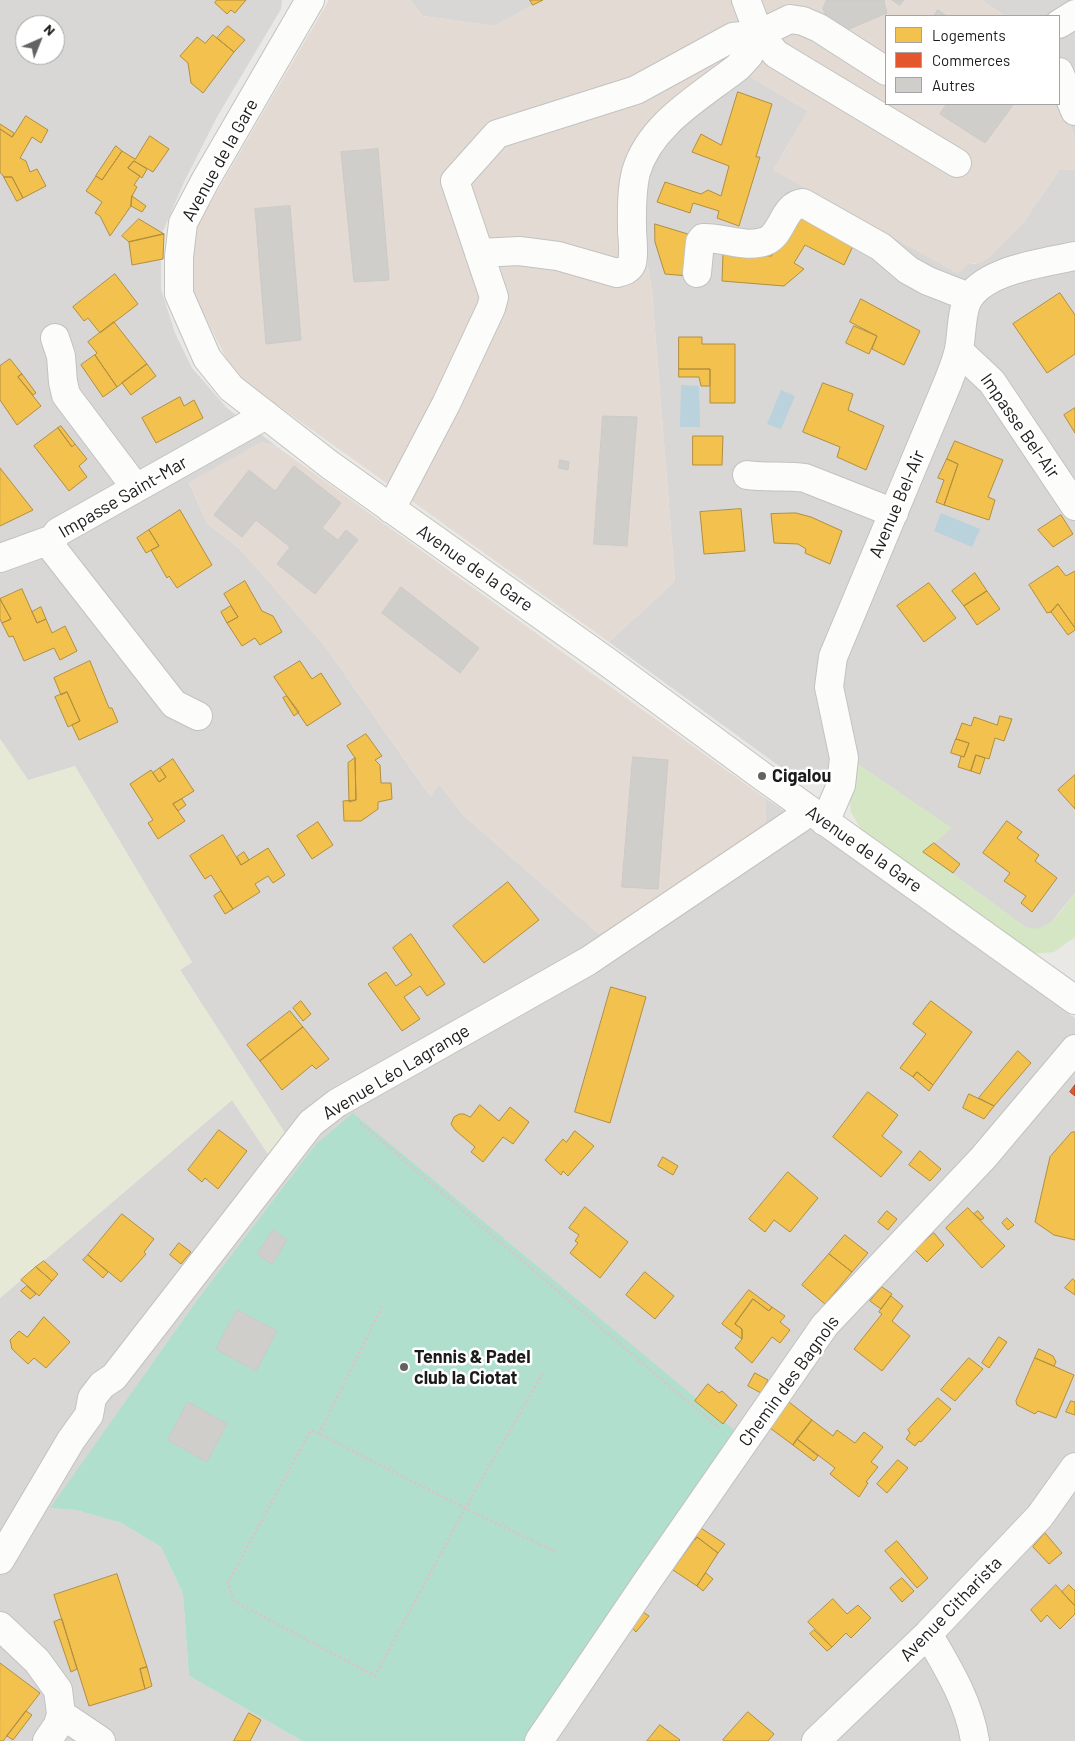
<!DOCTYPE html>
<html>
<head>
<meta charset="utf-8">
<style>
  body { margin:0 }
  #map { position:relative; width:1075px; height:1741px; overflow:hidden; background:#e9e8e4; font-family:Barlow,sans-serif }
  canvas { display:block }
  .legend { position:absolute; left:885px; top:15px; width:175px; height:90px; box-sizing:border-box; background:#fff; border:1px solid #a4a4a4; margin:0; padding:6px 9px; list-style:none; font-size:15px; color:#1b1b1b }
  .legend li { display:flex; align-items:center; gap:10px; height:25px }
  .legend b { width:25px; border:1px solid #a4a4a4 }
  .north { position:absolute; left:15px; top:15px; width:50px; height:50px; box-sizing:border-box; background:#fff; border:1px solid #a4a4a4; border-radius:50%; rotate:44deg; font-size:14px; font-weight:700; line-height:20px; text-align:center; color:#1b1b1b }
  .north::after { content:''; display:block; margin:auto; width:18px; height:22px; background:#636361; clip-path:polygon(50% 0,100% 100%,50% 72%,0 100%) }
</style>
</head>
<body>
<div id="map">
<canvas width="1075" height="1741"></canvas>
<ul class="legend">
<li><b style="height:14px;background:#f2c14e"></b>Logements</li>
<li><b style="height:14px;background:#e4572e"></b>Commerces</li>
<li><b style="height:14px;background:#d0cecb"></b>Autres</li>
</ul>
<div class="north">N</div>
</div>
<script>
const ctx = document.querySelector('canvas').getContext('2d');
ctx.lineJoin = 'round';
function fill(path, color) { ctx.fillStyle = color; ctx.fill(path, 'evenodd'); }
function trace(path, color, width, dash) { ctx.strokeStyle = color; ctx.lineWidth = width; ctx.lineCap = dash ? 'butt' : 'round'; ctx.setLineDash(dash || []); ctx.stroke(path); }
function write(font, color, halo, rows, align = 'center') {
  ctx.font = font + ' Barlow,sans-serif'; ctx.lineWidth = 5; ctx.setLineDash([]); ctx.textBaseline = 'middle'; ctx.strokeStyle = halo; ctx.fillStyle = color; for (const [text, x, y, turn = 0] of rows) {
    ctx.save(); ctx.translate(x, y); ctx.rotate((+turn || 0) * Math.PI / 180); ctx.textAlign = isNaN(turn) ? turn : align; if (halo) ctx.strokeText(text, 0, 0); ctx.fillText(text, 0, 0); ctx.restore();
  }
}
fill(new Path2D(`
  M0,0h282l-1,9 -64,108 -33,65 -23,54v53l14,44 17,35 35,40 49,38 -14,-4 -73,41 18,40 34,27 83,95 106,151 9,-12 24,31 136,119 167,-110 -1,-26 51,34 259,186v723h-550l-210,-596 -118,155 -146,208 25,2 45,13 40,24 22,47 6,82 113,65h-302v-443l232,-198 36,54 17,-21 -105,-163 12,-8 -164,-182 -28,-41zM25,25h30v30h-30z
  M410,0h133l-47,25h-6l-67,-9z
  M982,0h93v137l-16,-40v-81h-54z
  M742,72l66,39 -35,59 196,93 6,1 48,-41 37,-54 15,1v723l-26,32 -7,4h-11l-7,-3 -101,-74 28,-24 -101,-69 -49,23 -192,-140 66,-61 -23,-289 -7,-45 -4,-67 15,-34z`), '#d8d7d5');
fill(new Path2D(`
  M329,0h81l13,16 67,9h6l47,-25h439l23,16h-119v88h173v-7l16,40v33l-15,-1 -37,54 -32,33 -10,7h-12l-11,11 -185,-104 35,-59 -66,-39 -80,64 -21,44 4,67 7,45 23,289 -66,61 -364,-260 -18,-22 -36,-71 3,-58z
  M262,442l14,4 489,352 1,26 -86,64 -81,46 -136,-119 -24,-31 -8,13 -107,-152 -83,-95 -34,-27 -18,-41z`), '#e4dad4');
fill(new Path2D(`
  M0,739l28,41 47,-14 117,196 -12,8 105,163 -17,21 -36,-54 -232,198z`), '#e7e9d7');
fill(new Path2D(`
  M850,759l102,69 -29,24 101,74c24,11 38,-17 51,-33v44l-21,15 -23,2 -165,-116 -15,-26 -4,-49z`), '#d4e6c4');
fill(new Path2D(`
  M353,1113l386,321 -209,307h-228l-113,-65 -6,-82 -22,-47 -40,-24 -45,-13 -26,-2 147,-208 118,-155z`), '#b1dfce');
fill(new Path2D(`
  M681,385l18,1 1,41h-20z
  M781,390l14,6 -14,33 -14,-5z
  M941,513l39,16 -8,18 -38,-16z`), '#b9d2dc');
const homes = new Path2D(`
  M217,0h29l-11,13 -4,-3 -4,4 -12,-11z
  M530,0h13l-10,5z
  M228,26l17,14 -11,12 -17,-14z
  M213,35l21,17 -31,41 -12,-10 -3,-20 -8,-7 17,-19 8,6z
  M738,92l34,12 -16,53h4l-21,69 -22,-8 2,-7 -26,-8 -3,10 -33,-11 8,-20 36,12 7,-4 13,6 8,-30 -37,-14 9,-18 20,11z
  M26,116l22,14 -7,13 -9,-6 -12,21 6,3 4,11 7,-3 9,17 -23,12 -11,-21h-8l-4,-5v-43l12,8z
  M0,124l14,9 -2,4 -12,-8z
  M150,136l19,13 -16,23 -19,-11 -6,7 12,8 -6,9 3,2 -5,9 -1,10 -21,30 -10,-20 -5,-3 7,-11 -16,-11 10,-15 6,4 20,-29 13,8z
  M116,146l6,5 -20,29 -6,-4z
  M134,161l13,8 -5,9 -14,-10z
  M4,177h8l11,21 -6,3z
  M132,196l14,10 -4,6 -11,-6z
  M800,213l54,31 -10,21 -39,-20 -11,18 10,6 -20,17 -62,-5 1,-27 48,2z
  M139,219l25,15 -35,8 -7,-6z
  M655,224l36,11 -3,41 -23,-2 -10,-32z
  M164,234l-1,25 -31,6 -3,-23z
  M115,274l23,30 -38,29 -12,-15 -4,3 -11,-14z
  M1060,293l15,22v39l-28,19 -34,-49z
  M861,299l59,32 -16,34 -32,-16 5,-13 -27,-14z
  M114,322l33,42 -30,23 -22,-32 2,-2 -9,-11z
  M854,326l23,10 -8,18 -23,-11z
  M679,337h23v7h33v59h-25v-34h-31z
  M95,355l22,32 -14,10 -22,-32z
  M10,359l12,15 -4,3 23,29 -24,19 -17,-25v-34z
  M147,364l9,12 -25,19 -9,-12z
  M679,369h31v17h-9l-2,-9h-20z
  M22,374l14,19 -3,2 -15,-18z
  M823,383l30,11 -5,16 36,16 -18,44 -29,-13 3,-10 -37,-15z
  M180,397l4,9 10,-6 9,18 -47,25 -14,-25z
  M1075,408v25l-11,-18z
  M61,426l14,18 -3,3 -14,-19z
  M58,428l14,19 3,-3 12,15 -8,7 8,11 -18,14 -35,-45z
  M693,436h30l-1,29h-29z
  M955,441l48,19 -15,37 7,3 -6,20 -45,-15 14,-41 -11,-5z
  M947,459l11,5 -14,41 -8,-3 8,-22 -6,-2z
  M0,468l33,42 -33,16z
  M741,509l4,42 -41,3 -4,-42z
  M180,510l32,55 -35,23 -8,-12 -2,2 -16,-28 8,-4 -10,-16z
  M796,513l15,4 31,14 -12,33 -25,-11 1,-4 -8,-5 -24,-1 -3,-29z
  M1061,515l12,19 -20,13 -15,-17z
  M149,530l10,16 -13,7 -9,-15z
  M1058,566l8,10 9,-5v57l-17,-24 -7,8 -4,1 -18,-28z
  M975,573l12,18 -23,15 -12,-15z
  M245,581l17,30 11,5 9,16 -22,13 -5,-7 -13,8 -15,-23 11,-6 -14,-23z
  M929,583l27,35 -32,24 -27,-36z
  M22,589l15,34 9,-4 6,14 13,-7 12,25 -17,9 -6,-12 -30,13 -11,-25 -4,1 -7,-14 9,-4 -11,-20z
  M987,591l13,18 -23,16 -13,-19z
  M0,599l11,20 -9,4 -2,-4z
  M1058,604l17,24v2l-7,5 -17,-23z
  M231,606l7,11 -11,6 -6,-11z
  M41,607l5,12 -9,4 -5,-11z
  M90,661l19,47h3l6,14 -39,18 -7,-15 8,-4 -13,-29 -6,3 -7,-17z
  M300,661l12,18 9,-6 20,31 -34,22 -33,-49z
  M67,692l13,29 -12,6 -13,-30z
  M287,696l12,16 -5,4 -11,-18z
  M1000,716l12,3 -8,22 -9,-3 -6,21 -13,-4 -5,16 -13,-4 3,-11 3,1 5,-14 -13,-4 6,-16 9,3 3,-9 23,8z
  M366,734l16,22 -7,4 5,5 1,18h10l1,16 -14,3v7l-17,12h-17l-1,-20 13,-1 -1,-42 -8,-12z
  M956,739l13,4 -5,14 -13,-4z
  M976,755l9,3 -5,16 -9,-3z
  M355,758l1,42 -7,2 -1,-39z
  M173,759l21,32 -21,13 12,17 -27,18 -10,-16 5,-3 -23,-36 21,-14 8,12 7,-5 -6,-9z
  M160,768l6,9 -7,5 -6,-9z
  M1075,775v34l-17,-19z
  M182,799l4,6 -8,6 -5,-7z
  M1007,821l15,11 -5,6 22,17 -4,6 22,17 -25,34 -11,-9 5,-7 -22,-15 6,-8 -27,-20z
  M318,822l15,23 -21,14 -15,-23z
  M223,835l18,30 27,-17 17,27 -12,8 -5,-7 -13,8 5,8 -27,17 -22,-34 -6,4 -15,-23z
  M934,843l26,21 -7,9 -30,-21z
  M244,852l5,8 -8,5 -4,-8z
  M508,882l31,38 -55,43 -31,-37z
  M221,891l12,18 -8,5 -11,-18z
  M411,934l34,50 -18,12 -7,-10 -16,11 16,22 -18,12 -34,-47 18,-12 10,14 16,-11 -19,-27z
  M611,987l35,10 -36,126 -35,-11z
  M301,1001l10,13 -8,7 -10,-13z
  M931,1001l41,31 -39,53 -16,-13 -4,5 -13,-9 26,-34 -13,-10z
  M290,1011l13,16 -43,34 -13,-16z
  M303,1027l26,32 -13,10 -4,-4 -30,25 -22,-29z
  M1018,1051l13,12 -37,43 -15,-8z
  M917,1072l16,13 -4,6 -16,-14z
  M868,1092l30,23 -16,21 20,16 -21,25 -48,-40z
  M969,1094l25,12 -10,13 -21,-11z
  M480,1105l19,16 11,-14 19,15 -16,22 -10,-7 -20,25 -12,-10 4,-5 -20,-17 -4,-6 3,-7 5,-3h5l6,3z
  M219,1130l28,21 -29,38 -13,-11 -3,4 -14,-12z
  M575,1131l19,15 -26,30 -5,-5 -2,4 -16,-15 18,-21 3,3z
  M1072,1132h3v108l-21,-5 -19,-13 15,-65z
  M920,1151l21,18 -11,12 -21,-16z
  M663,1157l15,9 -5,9 -15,-9z
  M788,1172l30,26 -28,34 -16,-12 -9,12 -16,-13z
  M585,1207l43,35 -28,36 -30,-25 8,-10 -3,-2 4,-6 -10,-7z
  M968,1208l37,38 -23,22 -36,-40z
  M887,1211l10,8 -9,11 -10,-8z
  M978,1211l6,7 -3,2 -7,-6z
  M122,1214l32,25 -10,13 2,2 -25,28 -33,-27z
  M1007,1218l7,7 -6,5 -6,-7z
  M934,1233l10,12 -17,17 -12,-12z
  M845,1235l23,18 -16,19 -23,-18z
  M179,1243l12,9 -10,12 -11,-9z
  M829,1254l23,18 -27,32 -23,-19z
  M88,1255l20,17 -5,6 -20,-18z
  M44,1261l14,13 -6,7 -16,-14z
  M36,1267l16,14 -13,15 -18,-16z
  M645,1272l29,24 -19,23 -29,-24z
  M1073,1279l2,2v14l-10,-7z
  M27,1286l9,8 -6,5 -9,-8z
  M882,1287l10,7 -11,15 -11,-8z
  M749,1290l23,17 -3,4 -16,-12 -18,25 7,5v10l-20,-15z
  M891,1296l12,10 -11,15 18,15 -28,35 -28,-22 28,-35 -3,-2z
  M753,1299l16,12 3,-4 13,9 -5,6 10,8 -10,13 -8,-6 -20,26 -17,-15 7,-9v-10l-7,-5z
  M44,1317l26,25 -24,26 -12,-10 -6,6 -16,-15 -2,-9 9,-9 8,6z
  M999,1337l8,5 -18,26 -7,-5z
  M1039,1349l14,7 3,6 -2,4 -19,-8z
  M969,1358l14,11 -28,32 -14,-11z
  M1035,1358l39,17 -18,43 -18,-7 -3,3 -18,-9 -1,-4z
  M755,1373l13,7 -7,13 -13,-7z
  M708,1384l11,9 3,-2 15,14 -14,19 -28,-23z
  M938,1398l13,11 -30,33 -2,-1 -4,5 -9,-7 4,-6 -2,-3z
  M1071,1401l4,1v13l-9,-3z
  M789,1402l23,18 -19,25 -23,-17z
  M812,1420l21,16 4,-6 18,13 9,-11 19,15 -12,15 7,5 -12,15 2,1 -9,14 -29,-23 5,-6 -38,-29z
  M797,1439l21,17 -4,5 -21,-16z
  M898,1460l10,8 -21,25 -10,-9z
  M698,1526l27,18 -7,9 -21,-16 -2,3 -6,-4z
  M1045,1533l17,20 -13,11 -16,-17z
  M697,1537l21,16 -21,33 -24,-16z
  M897,1541l31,37 -11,10 -32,-37z
  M706,1573l7,6 -10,12 -6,-5z
  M117,1574l30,93 -7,2 5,20 -56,17 -35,-111z
  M902,1578l12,13 -12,11 -12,-14z
  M1056,1585l19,21v8l-15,15 -13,-14 -6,7 -10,-12z
  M1069,1585l6,6v15l-13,-14z
  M833,1599l14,15 11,-9 13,13 -20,20 -5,-5 -14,14 -24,-25z
  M643,1612l6,4 -13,16 -5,-5z
  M62,1619l15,50 -6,3 -17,-50z
  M814,1630l18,17 -5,4 -17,-17z
  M0,1663l40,30 -37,48h-3z
  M147,1667l5,19 -7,3 -5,-20z
  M26,1711l6,4 -19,25 -6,-4z
  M748,1712l26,22 -6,7h-43l-2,-1z
  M249,1713l12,7 -11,21h-16z
  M660,1725l20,15 -1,1h-32z`);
fill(homes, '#f2c14e');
trace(homes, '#b28f3f', 1);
const shops = new Path2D(`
  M1075,1085v11l-5,-4z`);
fill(shops, '#e4572e');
trace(shops, '#a84528', 1);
const building = new Path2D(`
  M827,0h58l-1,2 3,11 -52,22 -12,-26z
  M892,0h12l-4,5z
  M938,10l9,6h-13z
  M947,104h65l1,1 -28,38 -45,-29z
  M378,149l11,131 -35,2 -13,-130z
  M290,206l11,134 -35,4 -11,-135z
  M603,416l34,1 -10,129 -33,-2z
  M560,460l9,2 -1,8 -9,-2z
  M294,466l47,37 -19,25 16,12 8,-10 12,10 -43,54 -38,-30 13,-17 -34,-27 -14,17 -28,-22 35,-45 26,21z
  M401,587l78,61 -19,25 -78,-60z
  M633,757l35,3 -10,129 -36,-2z
  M273,1230l14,10 -15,24 -15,-10z
  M237,1310l40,21 -21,40 -40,-22z
  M188,1402l39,22 -20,38 -39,-22z`);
fill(building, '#d0cecb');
trace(building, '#cccac6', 1);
const minor = new Path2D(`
  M310,0l-105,181 -22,42 -4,34v37l28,64 24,30 99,77 276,196 156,115 313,224
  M746,0l13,34 17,20 181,109
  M1059,24l16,-10
  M1059,72l16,39
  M479,253l40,-2 39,5 59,17c7,-2 12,-3 15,-10 2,-9 1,-21 0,-31 0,-20 -1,-40 4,-60 14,-48 65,-76 102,-105l11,-12 10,-21
  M697,273l3,-31 3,-4c20,-1 43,11 63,3 17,-7 17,-36 37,-38l78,44 27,23 20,11 41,16
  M55,338l6,18 2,26 3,13 70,93
  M959,351l33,31 83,124
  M747,475c19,3 39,0 58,3l89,35
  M391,509l55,-105 45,-96 3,-11 -39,-116 42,-47 139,-44 97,-53 26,-3 31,-15 13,2 16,7 67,43
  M0,558l53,-19
  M198,716l-24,-12 -121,-155v-10l5,-7 208,-117
  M825,822l16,-37 3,-27 -15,-71 4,-30 115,-275c4,-11 9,-22 11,-33 3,-15 2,-31 7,-45 13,-34 78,-41 109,-48
  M0,1560l71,-120 18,-25 3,-17 10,-13 12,-8 197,-254 26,-20 251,-142 211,-142 10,-9
  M0,1626l37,35 21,29 3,24 -3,11 -11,16
  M928,1634c20,34 41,68 47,107
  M61,1714l40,27
  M539,1741l107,-158 179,-258 158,-167 92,-109
  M816,1741l112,-107 112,-118 35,-49`);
trace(minor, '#c2c2c0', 30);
trace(new Path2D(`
  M360,1123l359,305
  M543,1373l-78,135 -90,168 -141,-75 -6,-18 83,-153 154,78 91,44
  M319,1434l63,-127`), '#d4c8c5', 3, [2.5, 2.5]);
trace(minor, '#fcfcfb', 28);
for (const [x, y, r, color] of [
  [762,776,5,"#636361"],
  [404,1367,5,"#636361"]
]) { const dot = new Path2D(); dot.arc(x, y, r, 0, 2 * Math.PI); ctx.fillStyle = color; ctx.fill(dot); trace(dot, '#fff', 2); }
write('18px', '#1b1b1b', '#fff', [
  ["Avenue de la Gare",220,160,-61],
  ["Impasse Bel-Air",1020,426,55],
  ["Impasse Saint-Mar",123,497,-30],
  ["Avenue Bel-Air",897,504,-67],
  ["Avenue de la Gare",475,568,35],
  ["Avenue de la Gare",864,849,35],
  ["Avenue Léo Lagrange",396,1072,-31],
  ["Chemin des Bagnols",789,1381,-54],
  ["Avenue Citharista",951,1609,-46]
]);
write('bold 18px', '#1b1b1b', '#fff', [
  ["Cigalou",772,776],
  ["Tennis & Padel",414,1357],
  ["club la Ciotat",414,1378]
], 'left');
</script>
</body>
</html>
